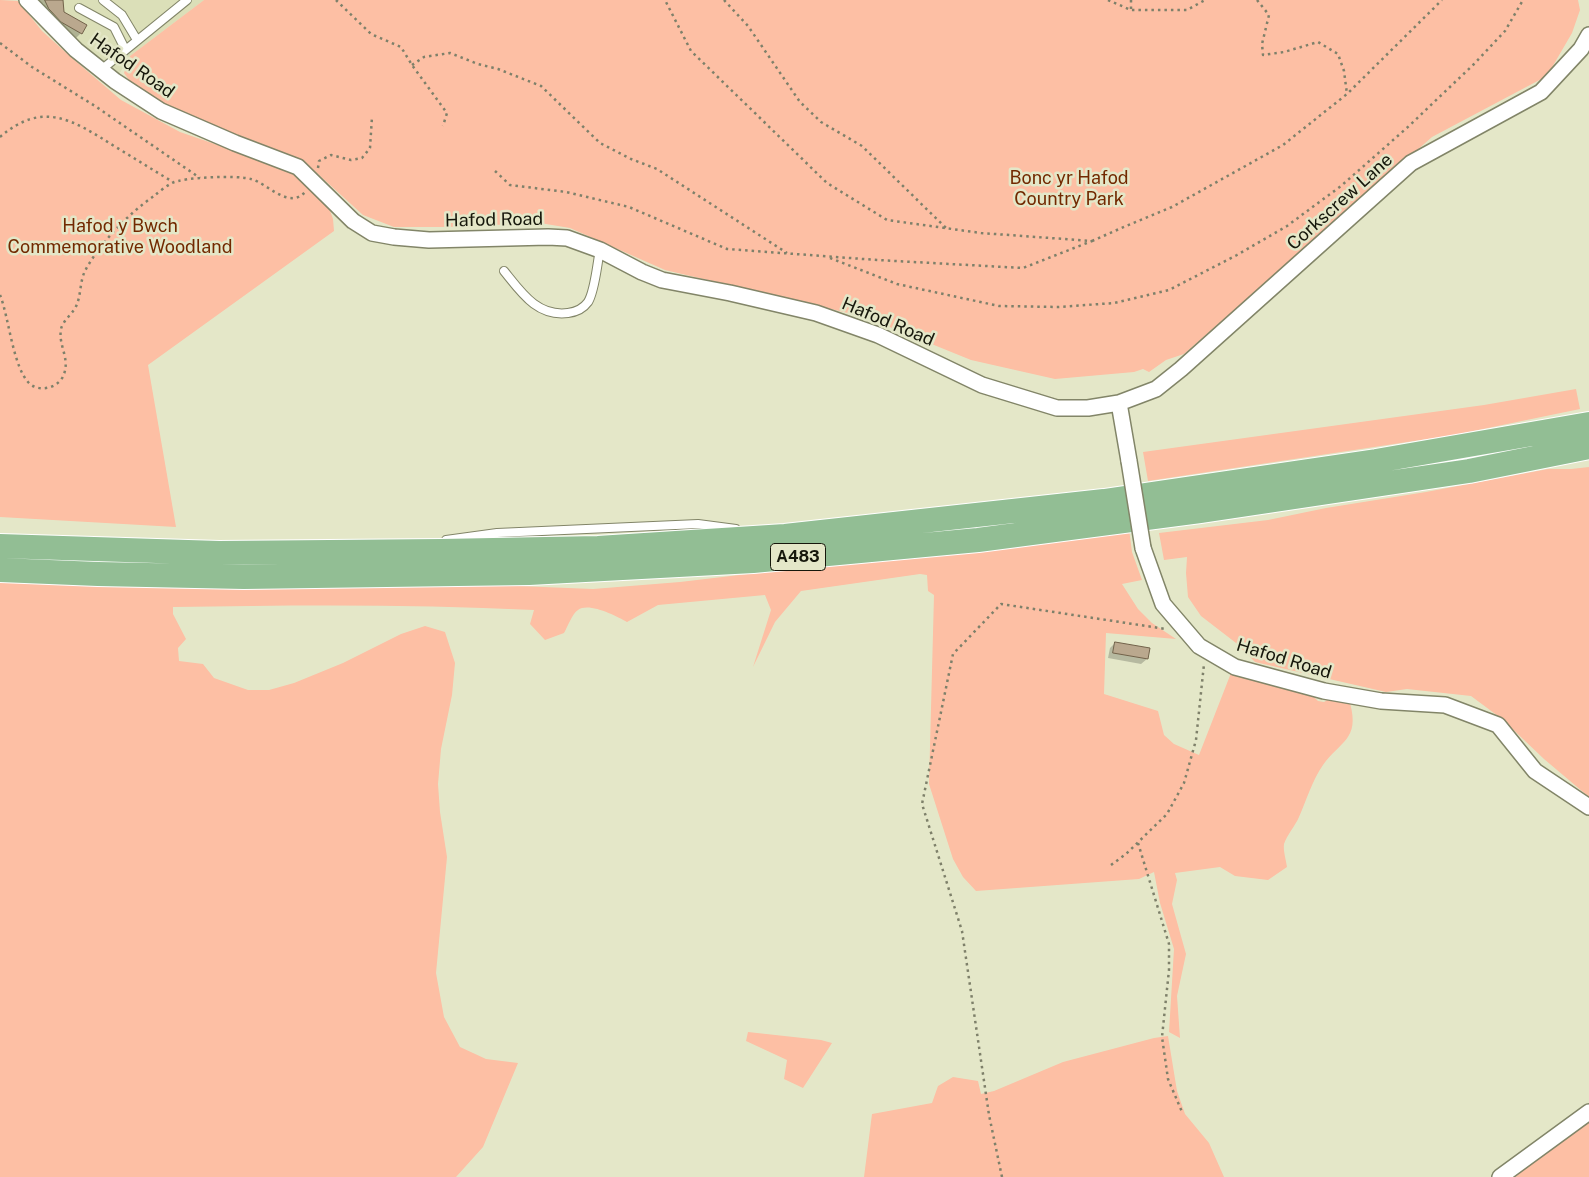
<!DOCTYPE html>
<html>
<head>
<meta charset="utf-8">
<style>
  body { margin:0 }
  canvas { display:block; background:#e4e7c8 }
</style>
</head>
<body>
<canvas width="1589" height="1177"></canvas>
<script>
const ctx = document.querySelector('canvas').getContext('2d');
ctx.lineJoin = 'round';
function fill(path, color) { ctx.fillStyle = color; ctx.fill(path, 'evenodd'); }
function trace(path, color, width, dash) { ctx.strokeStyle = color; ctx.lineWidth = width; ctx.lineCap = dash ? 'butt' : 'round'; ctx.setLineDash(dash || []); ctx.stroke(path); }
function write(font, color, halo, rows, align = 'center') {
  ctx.font = font + ' "Public Sans",sans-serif'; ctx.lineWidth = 5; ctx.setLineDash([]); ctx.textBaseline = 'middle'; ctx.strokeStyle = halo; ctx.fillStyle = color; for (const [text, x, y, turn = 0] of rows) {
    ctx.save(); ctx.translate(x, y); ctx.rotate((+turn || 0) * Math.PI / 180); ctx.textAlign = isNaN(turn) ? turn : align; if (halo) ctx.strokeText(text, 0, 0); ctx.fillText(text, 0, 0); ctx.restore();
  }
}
fill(new Path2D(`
  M27,0h177l-74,56 -15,25z`), '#dbdfb8');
fill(new Path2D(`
  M0,0l18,1 24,30 30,27 49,42 59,32 110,38 20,16 18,19 5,14 1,12 -186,134 28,162 -176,-10z
  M204,0h1374l2,10 -8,23 -25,43 -115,61 -248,217 -18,6 -17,12 -6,-3 -9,3 -79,7 -84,-19 -106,-43 -200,-47 -95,-42 -30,-5 -93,4h-53l-31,-12 -55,-50 -128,-51 -48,-30 -8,-11 6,-17z
  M1576,389l4,20 -126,26 -306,46 -5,-29 341,-47z
  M1589,467v330l-45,-38 -42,-40 -31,-23 -64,-7 -21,3 -131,-30 -19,-19 -35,-27 -13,-19 -2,-24 1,-16 -23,3 -5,-27 109,-13 58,-12 100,-16 122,-23h23z
  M1129,529l3,23 10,28 -20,4 16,25 14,14 24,16 -70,-6 -2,61 54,17 6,24 10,9 25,11 32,-82 35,11 42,7 10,10 6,1 5,-3 21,4c10,37 -10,38 -27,62 -11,16 -16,34 -24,52 -4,9 -12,18 -15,27 -1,6 2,16 3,23l-19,13 -33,-4 -15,-9 -45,6 2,7 -5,24 14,50 -9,42 3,42 -11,-6 5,-83 -14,-46 -6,-31 -15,7 -163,12 -13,-14 -10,-18 -24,-75 5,-189 -6,-4 -1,-16 -7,-1 -119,17 -26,31 -22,45 18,-57 -6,-15 -107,10 -31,17c-11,-6 -38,-20 -49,-12 -6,4 -10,16 -14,23l-19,7 -15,-16 4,-14c-120,-6 -240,-5 -361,-3v7l13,25 -8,9 1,13 24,3 11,14 34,12h21l25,-7 49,-20 58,-29 24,-8 20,6 10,31 -3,32 -11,54 -3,35 2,28 7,45 -11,116 8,44 16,30 26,12 32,4 -35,84 -27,30h-456v-599l364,7 154,1 75,3 87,-7z
  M748,1032l73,8 11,3 -29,45 -19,-9 3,-19 -41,-19z
  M1168,1036l9,55 8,23 24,29 15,34h-360l8,-63 60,-11 6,-17 15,-9 25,4 3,13 13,-3 69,-29 91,-24z
  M1589,1120v57h-75z`), '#fdbfa4');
fill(new Path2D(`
  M36,0h26l1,12 18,21 -8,8 -34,-28 5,-9z
  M1115,643l33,6 -1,10 -6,5 -33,-6 2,-10z`), '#0003');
const building = new Path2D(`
  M45,0h18l1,12 23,13 -5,9 -21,-12 -12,-13z
  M1115,642l35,6 -2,11 -35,-6z`);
fill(building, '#baa88e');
trace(building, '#72624a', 1);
const service = new Path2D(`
  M103,0l19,15 15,25
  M79,8l35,19 11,22
  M101,70l86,-70
  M504,271c17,21 33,46 64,42 8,-1 15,-4 20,-11 7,-11 9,-38 12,-52
  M446,540l51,-7 201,-9 38,5`);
const minor = new Path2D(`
  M27,0l49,50 39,31 46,30 74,32 63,24 55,54 19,12 22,4 35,3 119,-3 19,1 33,12 42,22 20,8 68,13 86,20 62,22 104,50 75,23h31l31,-5 37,-14 25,-20 230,-206 130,-71 40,-43 8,-14
  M1119,403l10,58
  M1143,548l20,56 36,42 36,21 89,24 57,10 64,4 53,20 37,46 54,36
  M1500,1177l89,-65`);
const trunk = new Path2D(`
  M0,546l219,7 222,-2 157,-3 187,-12 319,-35 272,-40 213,-37
  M0,570l98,4 146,3 285,-4 224,-12 225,-21 222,-29 269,-40 120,-24`);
trace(service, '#828568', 10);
trace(minor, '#828568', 18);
trace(trunk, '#fff', 26);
trace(new Path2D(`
  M336,0l35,34 30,13 11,18 35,48 -4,13
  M724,0l24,26 52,76 21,20 41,24 84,82
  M1108,0l23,10h56l18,-10
  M1131,0v10
  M1257,0l12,15 -7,29 1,11 21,-3 34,-10 20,12 6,17 3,23
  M0,43l32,24 63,39 105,72
  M412,65l12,-8 26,-4 28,11 20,5 43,17 59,57 31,16 26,10 130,84
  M0,137c43,-37 73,-17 114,9 20,12 39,24 59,36
  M318,168l1,-7 12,-6 20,5 11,-2 8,-10 2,-31
  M495,171l15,14 56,7 63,15 98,42 150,11 146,8 69,-27 -111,-8 -94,-13 -60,-37 -136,-132 -26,-51
  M1092,241l34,-15 46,-19 111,-62 64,-51 95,-94
  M830,258l67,26 102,22 60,1 55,-4 55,-13 68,-35 50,-29 54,-40 68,-60 65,-62 31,-33 18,-31
  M0,295c9,22 13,74 30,89 11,9 30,3 34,-10 6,-16 -6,-29 -3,-45 2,-9 13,-16 16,-25 4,-10 3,-23 8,-33 14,-27 44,-58 69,-75 5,-4 12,-10 18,-13 12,-6 66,-8 79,-4 16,4 38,31 54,13
  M1138,843l31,101v26l-7,67 6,42 14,33
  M1111,865l15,-11 41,-40 17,-31 12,-43 8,-76
  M1002,1177l-13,-62 -27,-184 -40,-127 31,-150 48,-50 165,25`), '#7e806a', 2.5, [2.5, 4]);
trace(service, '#fff', 8);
trace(minor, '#fff', 15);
trace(trunk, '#92be94', 24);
const minorBridge = new Path2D(`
  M1129,461l14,87`);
trace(minorBridge, '#828568', 18, []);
trace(minorBridge, '#fff', 15);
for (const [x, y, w] of [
  [798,557,55]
]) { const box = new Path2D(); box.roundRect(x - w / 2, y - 13.5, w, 27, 4); ctx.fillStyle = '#e4e7c8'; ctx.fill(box); trace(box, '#16170b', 1); }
write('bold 16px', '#16170b', null, [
  ["A483",798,557]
]);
write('18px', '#16170b', '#e4e7c8', [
  ["Hafod Road",132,66,35],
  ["Corkscrew Lane",1340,202,-42],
  ["Hafod Road",494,220,-1],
  ["Hafod Road",888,322,23],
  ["Hafod Road",1284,659,17]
]);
write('18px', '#722900', '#e4e7c8', [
  ["Bonc yr Hafod",1069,178],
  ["Country Park",1069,199],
  ["Hafod y Bwch",120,226],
  ["Commemorative Woodland",120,247]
]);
</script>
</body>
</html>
